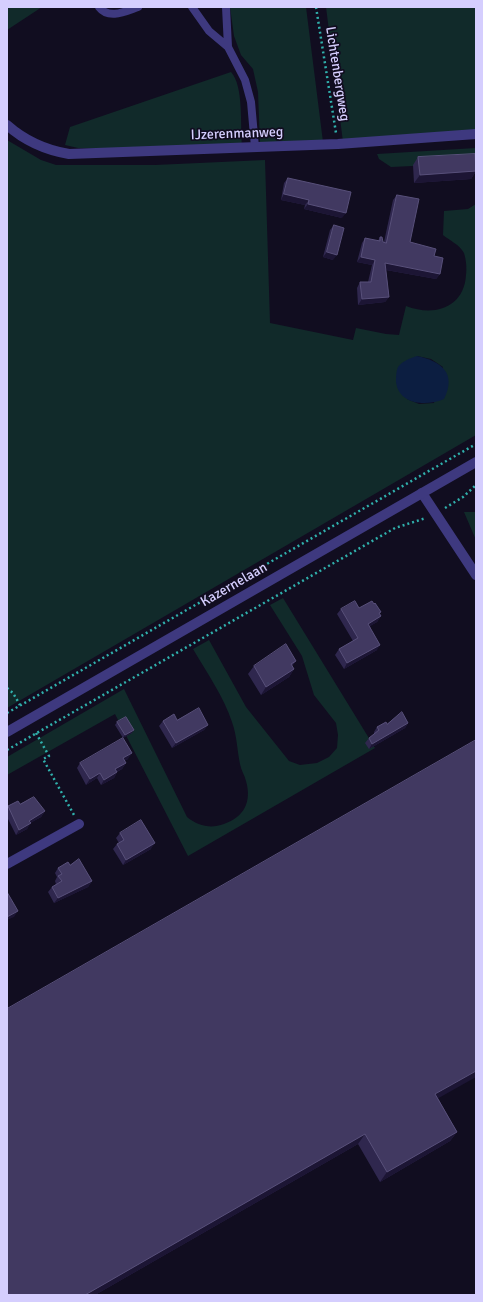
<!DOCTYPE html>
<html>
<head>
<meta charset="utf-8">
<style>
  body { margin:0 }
  #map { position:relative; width:483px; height:1302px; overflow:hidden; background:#110d20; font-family:Signika,sans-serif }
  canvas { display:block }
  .frame { position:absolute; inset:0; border:8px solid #d5cefe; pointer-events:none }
</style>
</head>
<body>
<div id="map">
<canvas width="483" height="1302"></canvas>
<div class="frame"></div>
</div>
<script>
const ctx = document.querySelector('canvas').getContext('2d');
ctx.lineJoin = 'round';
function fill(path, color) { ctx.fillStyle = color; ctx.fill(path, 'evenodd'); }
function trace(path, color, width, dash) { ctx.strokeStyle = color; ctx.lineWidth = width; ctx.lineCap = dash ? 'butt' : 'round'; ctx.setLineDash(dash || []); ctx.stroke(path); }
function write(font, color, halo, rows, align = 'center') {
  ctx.font = font + ' Signika,sans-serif'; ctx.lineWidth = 3.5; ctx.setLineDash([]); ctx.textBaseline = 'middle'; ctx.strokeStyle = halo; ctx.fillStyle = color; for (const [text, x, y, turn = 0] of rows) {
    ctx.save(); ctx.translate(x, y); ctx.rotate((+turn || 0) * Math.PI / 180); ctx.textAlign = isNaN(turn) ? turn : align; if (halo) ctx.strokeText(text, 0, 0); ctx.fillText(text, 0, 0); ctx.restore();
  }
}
fill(new Path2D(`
  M7,7h35l-35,23z
  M230,7h76l17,135 -63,2 -2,-52 -5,-23 -12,-14 -7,-19z
  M326,7h150v123l-133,12z
  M231,72c13,14 9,54 11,73l-120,4 -44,-1 -13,-3 5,-18z
  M7,140l34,20 15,5h99l110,-5 5,163 83,17 3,-12 30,6 13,1 7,-29c28,11 58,2 60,-31 1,-7 0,-16 -2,-22 -4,-8 -15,-13 -21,-18l1,-24 24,-2 8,-5v231l-469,273zM417,356l14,3 12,8 -9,36 -15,1 -12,-5z
  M476,148v15l-85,4 -12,-8 -2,-5z
  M464,512h12v28z
  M283,598l92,150 -187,108 -73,-142 -108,61v-18l117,-68 63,128c11,9 24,12 37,7 20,-7 28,-22 22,-43 -1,-5 -5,-11 -6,-17 -3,-14 -3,-28 -8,-42 -8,-25 -25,-49 -39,-73l16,-9 37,67 43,54 11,4 17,-2 12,-6 8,-9 1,-13 -2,-12 -22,-28 -12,-39 -32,-51z`), '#112a2a');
fill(new Path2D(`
  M417,356c24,5 40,17 27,43 -16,7 -45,7 -48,-17 0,-4 0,-11 2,-15 4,-6 13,-9 19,-11z`), '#0c1e41');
trace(new Path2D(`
  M316,7l20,126
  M445,508l18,-11 13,-12
  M7,688l6,5 7,12
  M7,713l469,-269
  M36,733l13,23 -6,3 31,56
  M7,750l388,-222 31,-10`), '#30b0ac', 2.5, [2, 3]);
trace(new Path2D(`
  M99,7c10,13 27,4 39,0
  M192,7l17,24 19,16
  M226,7l2,40 17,33 6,22 4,45`), '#3e397f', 8);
trace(new Path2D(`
  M7,125c18,16 38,25 62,29l269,-10 138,-10
  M422,493l54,82
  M7,864l72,-40`), '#3e397f', 10);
trace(new Path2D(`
  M7,732l469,-270`), '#3e397f', 10);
fill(new Path2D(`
  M418,157l58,10v4l-5,8 -57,4 -1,-18z
  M288,178l54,40 -38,-9 1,-4 -24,-5 3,-17z
  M397,195l13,47 24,14 6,18 -4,5 -50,-9 3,27 -4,5 -27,3 -1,-17 3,-6h8l4,-17 -15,-3 5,-19 3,-5 13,3 2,-4 3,5h1l9,-42z
  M334,225l-1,35 -10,-3 7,-27z
  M359,608l21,6 1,2 -4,6 -7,4 7,24 -33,19 -9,-14 4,-6 14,-8 -16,-27 4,-5z
  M296,661l-4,5 2,3 -5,8 -28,18 -13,-21 6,-8z
  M177,720l31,5 -4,5 -32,18 -13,-22 4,-5z
  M117,722l15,11 -9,5 -8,-13z
  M408,723l-3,5 -36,21 -4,-6 4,-5 5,-4v-2l3,-5 10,-3z
  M128,759l-4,2 2,2 -4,6 -5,3 -3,6 -13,7 -4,-7 -11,7 -9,-17 3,-5z
  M20,804l25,7 -4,6 -11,6 -3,6 -11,6 -9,-18v-9l1,-2z
  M120,833l31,16 -28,16 -10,-16 4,-5 2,-1 -3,-5z
  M70,865l22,16 -4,6 -34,16 -6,-11 4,-5 4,-3 -1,-3 2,-4 -2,-4 3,-5z
  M438,1098l19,34 -7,9 -70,41 -22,-38 -263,151h-88z`), '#2f274e');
fill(new Path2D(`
  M476,171l-5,8 -57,4 6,-8z
  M284,194l25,6 -4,5 -24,-5z
  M308,204l38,9 -4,5 -38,-9z
  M327,252l10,3 -4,5 -10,-3z
  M361,257l14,3 -3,5 -15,-3z
  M385,263l55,11 -4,5 -55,-10z
  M389,297l-4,5 -27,3 4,-6z
  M381,616l-4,6 -12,7 3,-5z
  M380,645l-3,5 -33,19 3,-6z
  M294,669l-5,8 -28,18 5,-8z
  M408,723l-3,5 -36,21 3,-5z
  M208,725l-4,5 -32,18 4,-5z
  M134,730l-2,3 -9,5 2,-3z
  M132,753l-4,6 -9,5 4,-6z
  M126,763l-4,6 -10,5 3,-5z
  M117,772l-3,6 -13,7 3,-5z
  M100,773l-3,5 -11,7 4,-6z
  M45,811l-4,6 -16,9 4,-5z
  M31,823l-4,6 -11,6 3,-5z
  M155,843l-4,6 -28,16 3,-5z
  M92,881l-4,6 -34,16 4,-5z
  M18,911l-4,6 -7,3v-3z
  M476,1071v6l-48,27 7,-10z
  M457,1132l-7,9 -70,41 7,-10z
  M365,1134l-7,10 -263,151h-10z`), '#1c1534');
const building = new Path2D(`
  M475,154l1,17 -56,4 -2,-18z
  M288,178l63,14 -5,21 -38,-9 1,-4 -25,-6z
  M397,195l22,4 -9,43 26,7 -2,7 9,2 -3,16 -55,-11 4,34 -27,2 -2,-17h11l4,-22 -14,-3 4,-19 15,3v-4h2l1,5 3,1z
  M334,225l10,3 -7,27 -10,-3z
  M355,601l4,7 13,-7 2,3 1,-1 6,9 -2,1 2,3 -13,8 12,21 -33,18 -8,-14 19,-11 -17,-29z
  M286,644l10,17 -5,3 3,5 -28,18 -12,-21z
  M199,708l9,17 -32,18 -13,-22 11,-7 3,6z
  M402,712l6,11 -36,21 -3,-6 10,-8 -2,-3 9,-5 1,2z
  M126,717l8,13 -9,5 -8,-13z
  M123,738l9,15 -9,5 3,5 -11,6 2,3 -13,8 -4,-7 -10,6 -10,-16z
  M476,740v331l-41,23 22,38 -70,40 -22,-38 -280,161h-78v-286z
  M34,797l11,14 -16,10 2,2 -12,7 -11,-24 10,-5 2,3z
  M141,820l14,23 -29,17 -9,-16 7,-4 -4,-7z
  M79,859l13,22 -34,17 -6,-11 10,-6 -4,-5 4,-2 -4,-6 10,-6 2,3z
  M7,892l11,19 -11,6z`);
fill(building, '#413961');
trace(building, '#58507a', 1);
write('14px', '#d5cefe', '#110d20', [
  ["Lichtenbergweg",337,74,81],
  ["IJzerenmanweg",237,134,-2],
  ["Kazernelaan",234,585,-30]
]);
</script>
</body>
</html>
